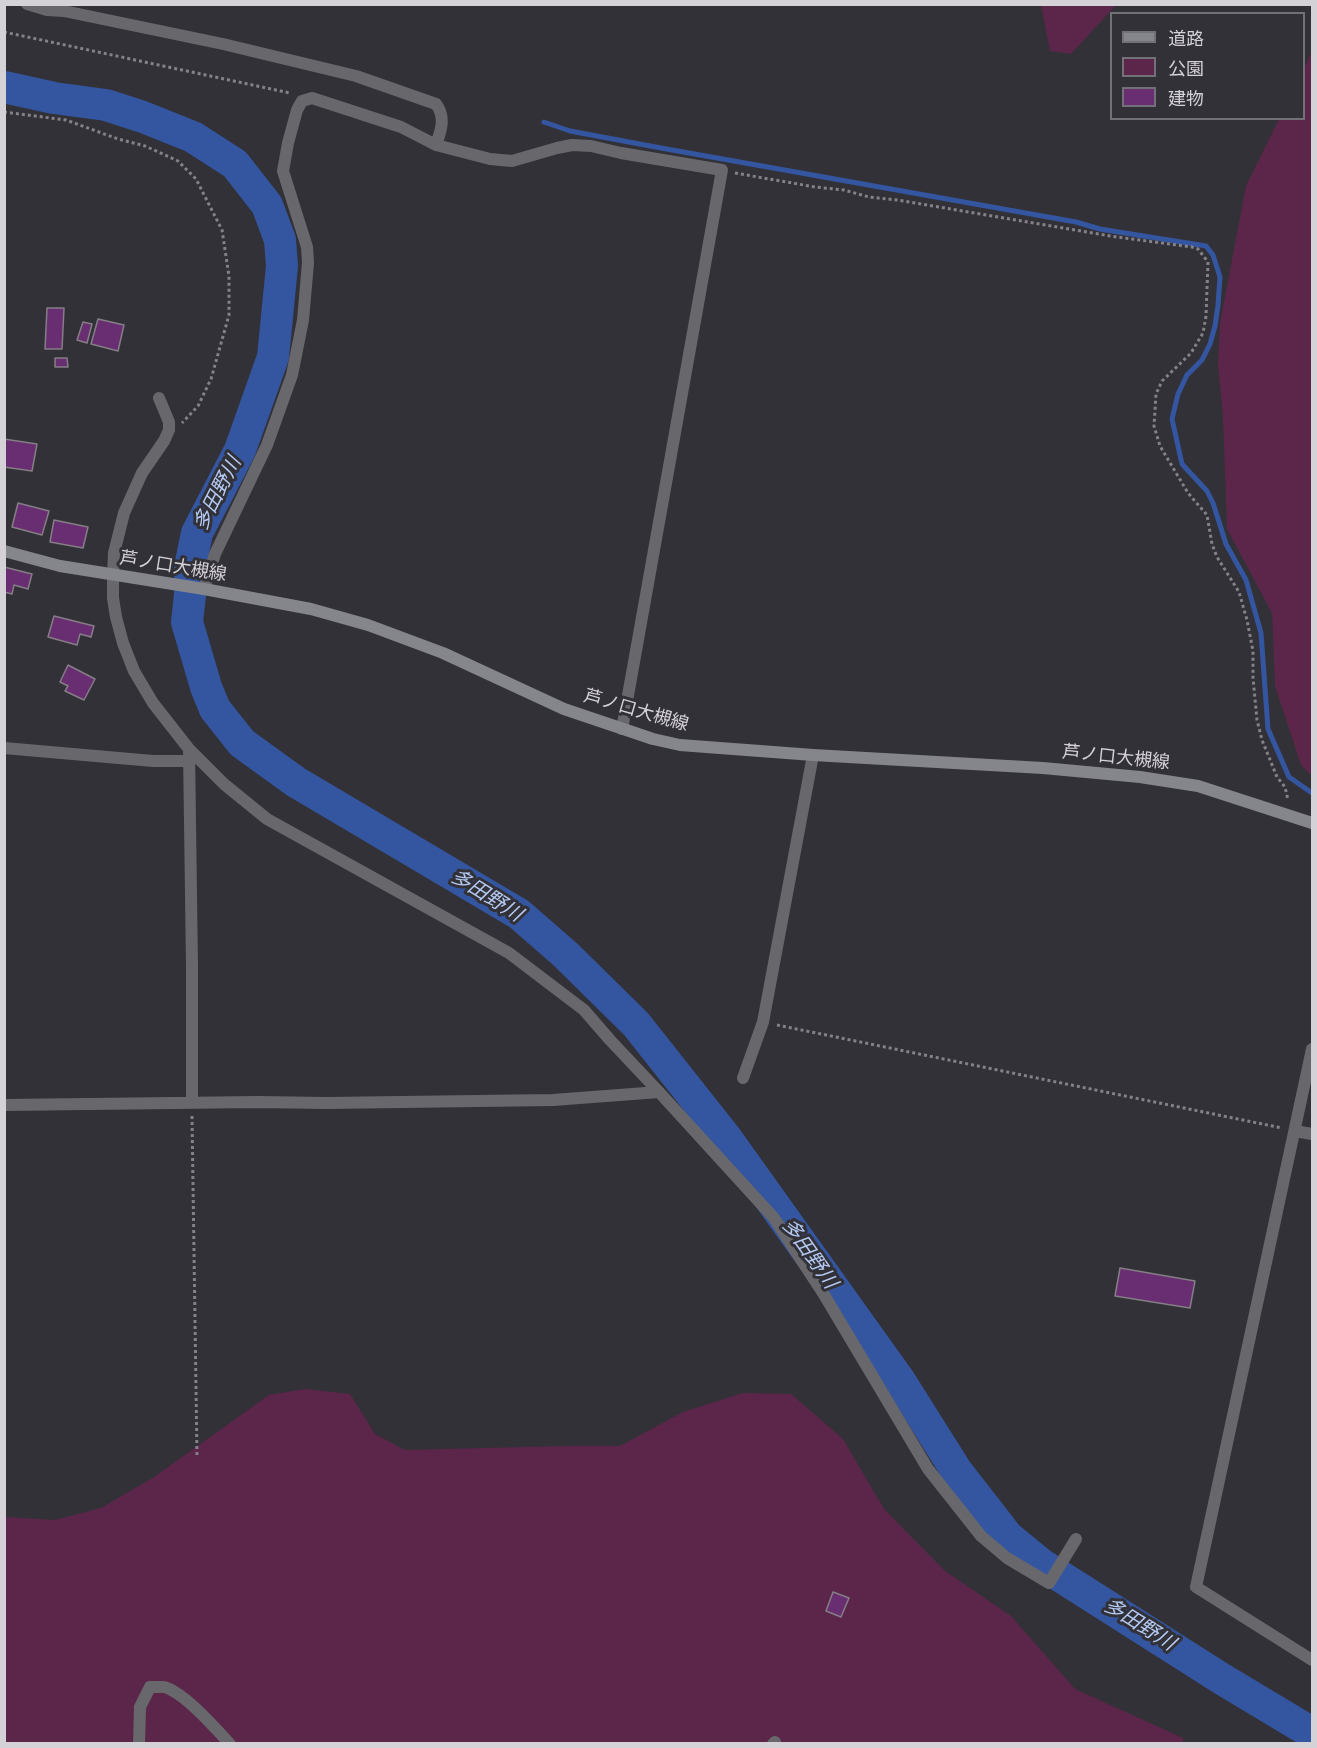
<!DOCTYPE html>
<html>
<head>
<meta charset="utf-8">
<style>
  body { margin:0 }
  #map { position:relative; width:1317px; height:1748px; overflow:hidden; background:#333138; font-family:"Space Grotesk","Noto Sans JP",sans-serif }
  canvas { display:block }
  .frame { position:absolute; inset:0; border:6px solid #d4d2d7; pointer-events:none }
  .legend { position:absolute; left:1110px; top:12px; width:195px; height:108px; box-sizing:border-box; background:#333138; border:2px solid #737178; margin:0; padding:8px 10px; list-style:none; font-size:18px; color:#d4d2d7 }
  .legend li { display:flex; align-items:center; gap:12px; height:30px }
  .legend b { width:30px; border:2px solid #737178 }
</style>
</head>
<body>
<div id="map">
<canvas width="1317" height="1748"></canvas>
<div class="frame"></div>
<ul class="legend">
<li><b style="height:8px;background:#85868c"></b>道路</li>
<li><b style="height:16px;background:#5b2649"></b>公園</li>
<li><b style="height:16px;background:#692d71"></b>建物</li>
</ul>
</div>
<script>
const ctx = document.querySelector('canvas').getContext('2d');
ctx.lineJoin = 'round';
function fill(path, color) { ctx.fillStyle = color; ctx.fill(path, 'evenodd'); }
function trace(path, color, width, dash) { ctx.strokeStyle = color; ctx.lineWidth = width; ctx.lineCap = dash ? 'butt' : 'round'; ctx.setLineDash(dash || []); ctx.stroke(path); }
function write(font, color, halo, rows, align = 'center') {
  ctx.font = font + ' "Space Grotesk","Noto Sans JP",sans-serif'; ctx.lineWidth = 6; ctx.setLineDash([]); ctx.textBaseline = 'middle'; ctx.strokeStyle = halo; ctx.fillStyle = color; for (const [text, x, y, turn = 0] of rows) {
    ctx.save(); ctx.translate(x, y); ctx.rotate((+turn || 0) * Math.PI / 180); ctx.textAlign = isNaN(turn) ? turn : align; if (halo) ctx.strokeText(text, 0, 0); ctx.fillText(text, 0, 0); ctx.restore();
  }
}
fill(new Path2D(`
  M1041,5v-1l75,1 -45,49 -21,-3z
  M1312,51v725l-11,-11 -26,-79 -3,-73 -45,-84 -4,-112 -5,-53 2,-41 26,-137 33,-67 25,-1v-49z
  M305,1389l45,5 25,40 30,16 161,-4h54l63,-34 60,-19 48,1 52,45 41,70 61,62 66,45 64,73 108,49v5h-1178l-1,-226 51,3 46,-12 53,-31 115,-82z`), '#5b2649');
trace(new Path2D(`
  M544,122l26,9 91,17 415,74 24,7 106,17 7,9 7,22 -2,28 -3,21 -5,18 -8,16 -15,15 -9,19 -6,25 10,45 25,27 6,12 13,41 20,36 15,53 7,96 21,48 23,16`), '#3456a0', 5);
trace(new Path2D(`
  M4,87l50,11 52,7 37,12 50,20 42,27 32,41 13,35 2,26 -9,91 -33,93 -43,83 -7,34v28l-3,27 19,65 9,22 27,34 54,39 223,132 47,41 70,69 91,115 173,242 56,89 52,67 33,27 181,115 90,54`), '#3456a0', 32);
const building = new Path2D(`
  M47,308h17l-2,41h-17z
  M98,319l26,6 -6,26 -27,-7z
  M83,322l9,2 -5,19 -10,-3z
  M55,358h12l1,9h-13z
  M4,439l33,5 -5,27 -28,-4z
  M18,503l31,8 -7,24 -30,-8z
  M54,520l34,7 -5,21 -33,-6z
  M4,567l28,7 -4,15 -14,-4 -2,9 -8,-2z
  M54,616l40,10 -3,11 -11,-3 -3,11 -29,-8z
  M68,665l27,14 -11,21 -19,-9 3,-5 -8,-4z
  M1120,1268l75,13 -5,27 -75,-12z
  M833,1592l16,6 -8,19 -15,-6z`);
fill(building, '#692d71');
trace(building, '#847e85', 1.5);
trace(new Path2D(`
  M4,32l286,61
  M4,112l62,8 52,19 27,7 33,15 18,18 26,51 7,46v39l-18,64 -13,27 -16,17
  M735,173l80,14 29,3 25,7 28,3 220,37 75,10 6,2 10,13 -2,54 -3,17 -12,20 -29,28 -6,13 -2,32 6,20 28,47 19,22 5,29 5,13 22,35 8,28 6,31v27l4,42 5,20 15,37 8,10 3,13
  M777,1025l505,103
  M192,1116l5,340`), '#848288', 3, [3, 3]);
trace(new Path2D(`
  M27,4l20,6 17,1 159,33 133,32 80,28c10,13 5,27 0,41
  M159,398l10,24v8l-5,11 -22,32 -18,40 -10,40 -1,23v22l3,19 7,26 11,28 19,32 36,46 35,35 43,35 242,134 75,57 26,30 49,52 115,126 49,75 105,176 53,67 26,22 42,25 27,-44
  M204,589l11,-35 52,-109 25,-70 11,-55 5,-57 -1,-16 -24,-76 5,-28 9,-33 5,-9 10,-3 89,29 35,18 54,14 22,2 45,-13 15,-3 19,1 30,7 101,17 -100,559
  M4,748l149,13h36
  M189,749l3,218v136
  M1312,1049l-116,538 116,73
  M743,1078l20,-56 50,-267
  M4,1105l254,-3 68,1 227,-3 106,-8
  M1295,1131l17,3
  M139,1744l1,-37 10,-20c4,0 10,0 14,0 20,5 52,42 66,57
  M773,1744l2,-2`), '#68686c', 12);
trace(new Path2D(`
  M4,551l56,15 144,23 107,20 57,16 75,28 121,56 89,30 27,6 133,10 230,13 97,9 58,9 114,37`), '#85868c', 12);
write('18px', '#d4d2d7', '#333138', [
  ["芦ノ口大槻線",173,567,9],
  ["芦ノ口大槻線",636,711,16],
  ["芦ノ口大槻線",1116,758,6]
]);
write('italic 20px', '#b5cbf4', '#333138', [
  ["多田野川",218,494,-63],
  ["多田野川",486,896,32],
  ["多田野川",809,1254,55],
  ["多田野川",1139,1625,32]
]);
</script>
</body>
</html>
